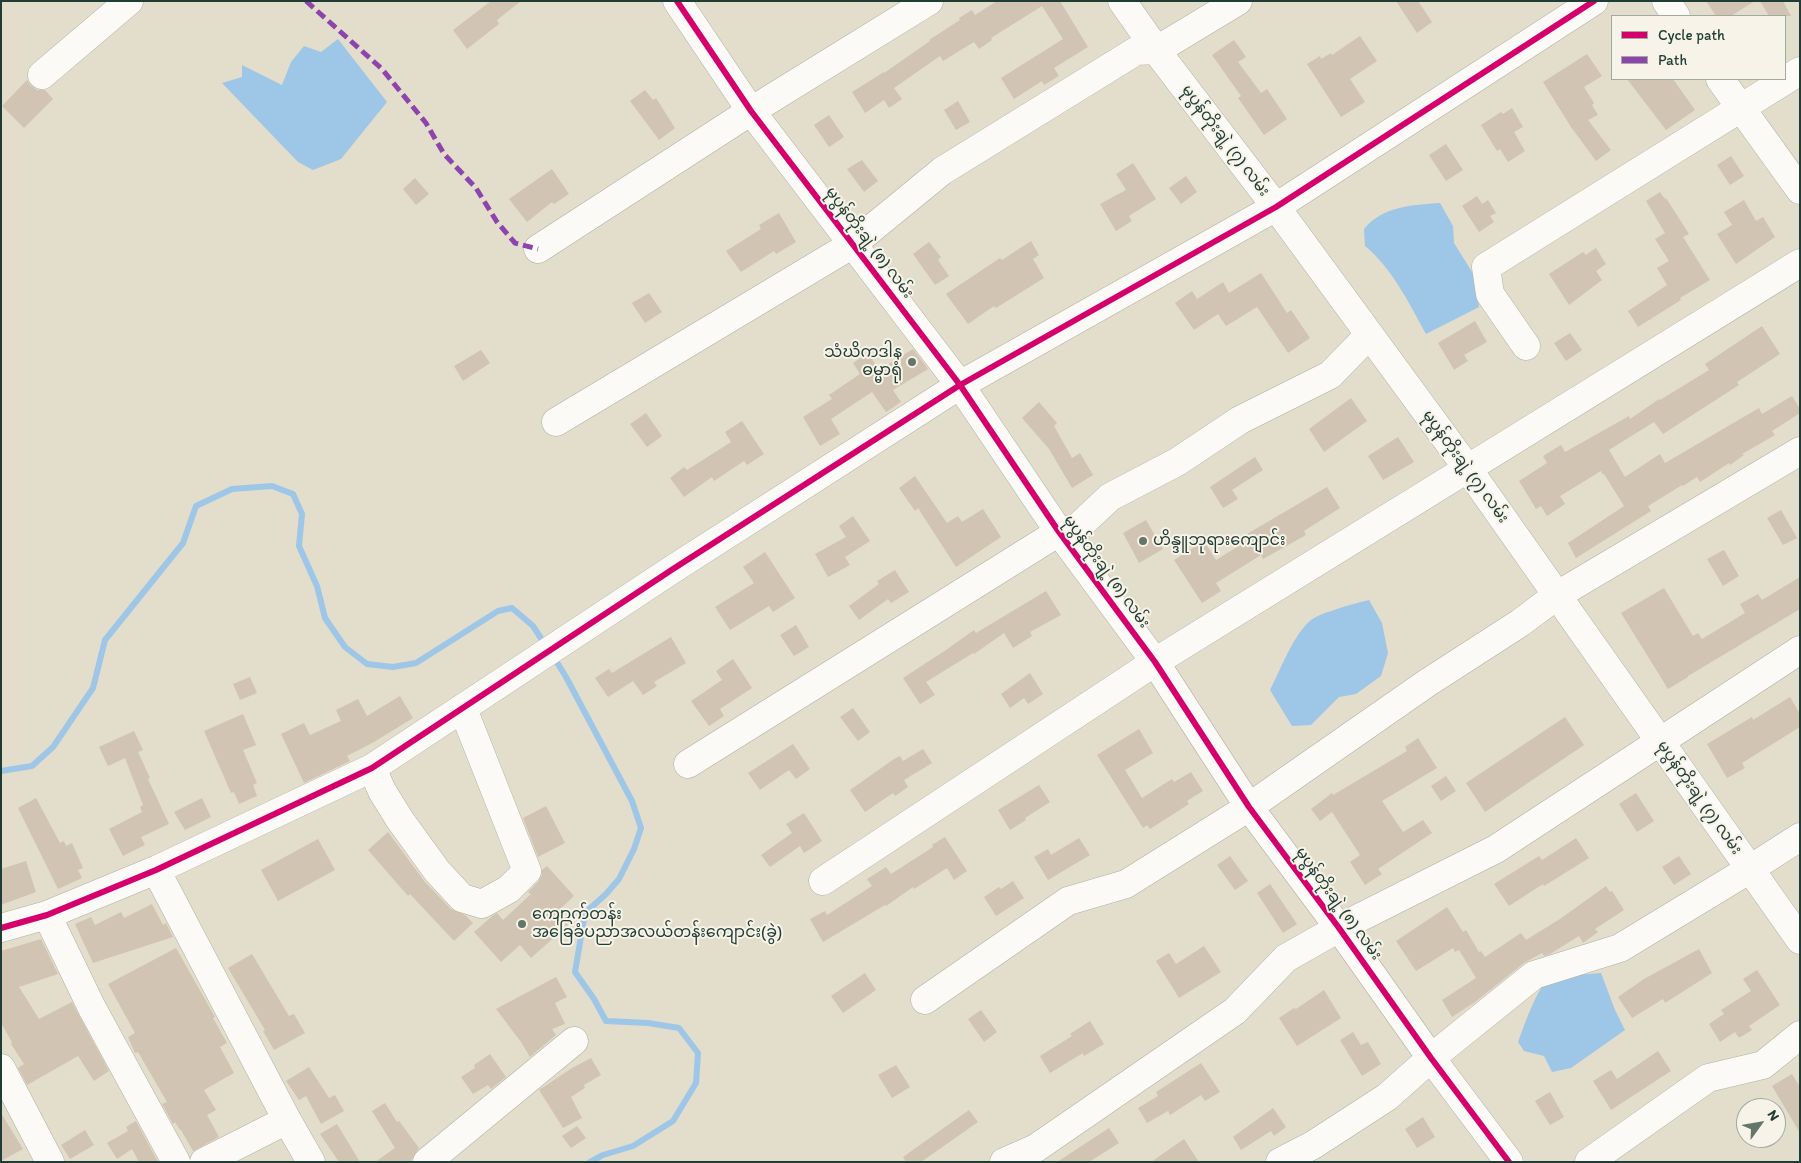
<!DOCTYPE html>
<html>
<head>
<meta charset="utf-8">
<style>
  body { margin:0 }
  #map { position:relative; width:1801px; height:1163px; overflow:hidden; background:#e3ddcc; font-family:Itim,sans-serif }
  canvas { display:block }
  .frame { position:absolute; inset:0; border:2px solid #1f3d34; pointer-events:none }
  .legend { position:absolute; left:1611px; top:15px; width:175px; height:65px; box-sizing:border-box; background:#f7f3e8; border:1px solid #a1aaa0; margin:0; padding:6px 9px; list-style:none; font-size:15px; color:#1f3d34 }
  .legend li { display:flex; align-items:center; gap:10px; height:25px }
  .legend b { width:25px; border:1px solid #a1aaa0 }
  .north { position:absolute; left:1736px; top:1098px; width:50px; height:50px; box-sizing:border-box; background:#f7f3e8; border:1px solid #a1aaa0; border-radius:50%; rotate:58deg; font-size:14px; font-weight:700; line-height:20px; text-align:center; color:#1f3d34 }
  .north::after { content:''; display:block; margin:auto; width:18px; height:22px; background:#647569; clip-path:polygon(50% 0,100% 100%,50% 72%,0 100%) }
</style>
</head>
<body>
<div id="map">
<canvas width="1801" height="1163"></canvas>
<div class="frame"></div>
<ul class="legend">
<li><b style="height:6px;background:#d6006c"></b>Cycle path</li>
<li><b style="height:6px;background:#8e44ad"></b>Path</li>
</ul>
<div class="north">N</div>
</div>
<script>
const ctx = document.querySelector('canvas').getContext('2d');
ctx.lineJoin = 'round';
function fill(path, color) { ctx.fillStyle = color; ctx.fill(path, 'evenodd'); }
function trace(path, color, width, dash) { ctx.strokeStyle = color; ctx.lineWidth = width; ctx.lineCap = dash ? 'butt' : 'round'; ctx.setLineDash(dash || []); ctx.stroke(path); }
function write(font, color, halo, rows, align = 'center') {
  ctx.font = font + ' Itim,"Noto Sans Myanmar",sans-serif'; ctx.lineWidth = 4; ctx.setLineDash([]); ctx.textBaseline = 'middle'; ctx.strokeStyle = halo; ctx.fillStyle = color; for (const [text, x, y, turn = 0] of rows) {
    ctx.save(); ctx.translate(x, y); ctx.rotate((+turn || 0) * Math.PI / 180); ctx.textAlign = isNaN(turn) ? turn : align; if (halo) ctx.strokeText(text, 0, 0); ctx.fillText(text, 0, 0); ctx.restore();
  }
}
fill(new Path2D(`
  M338,39l49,63 -46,57 -28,11 -15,-8 -76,-79 20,-6v-12l40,20 9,-23 13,-16 17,6z
  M1440,203l13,23 1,17 20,32 5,32 -53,27c-17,-31 -34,-66 -61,-88l-1,-17c19,-23 48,-24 76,-26z
  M1369,600l13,23 6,30 -7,23 -25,18 -17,3 -28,28 -19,1 -22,-36c11,-21 23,-55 41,-70 9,-7 45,-17 58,-20z
  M1601,973l14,37 10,20 -54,38 -19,4 -8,-16 -20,-5 -6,-9c8,-22 16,-45 30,-65z`), '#9ec6e7');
trace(new Path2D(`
  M553,656l13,21 66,124 9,27 -7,21 -15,30 -13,15 -21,19 -10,59 19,27 12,22 42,2 31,5 19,25 -2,30 -23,38 -40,25 -30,9 -13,7
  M1,771l31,-5 21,-19 40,-59 12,-48 78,-97 13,-37 36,-17 40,-3 21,8 9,20 -3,32 18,40 8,32 20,29 22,17 26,3 23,-4 82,-52 14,-3 21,18 13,20`), '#9ec6e7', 6);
fill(new Path2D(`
  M491,1h30l-24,19 2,4 -32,25 -14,-19z
  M997,1h63l28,46 -34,21 5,8 -15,9 -2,-4 -28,18 -13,-21 62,-39 -21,-33 -51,32 1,2 -13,9 -5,-7 -31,19 -3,-5 -46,32 8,11 -13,9 -5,-8 -19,13 -13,-21 32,-20v1l46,-32 -1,-1 31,-20 -1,-2 13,-8 3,5z
  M1396,1h22l14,21 -15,11z
  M1706,1h49l-24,15h-15z
  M1760,1h23l8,15h-22z
  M1360,36l17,25 -27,18 15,23 -24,15 -34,-53 13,-8 1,3 10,-6 1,2z
  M1234,40l12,17 -8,5 23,31 6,-4 20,30 -23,16 -26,-37 3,-2 -29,-41z
  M1587,54l15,22 -18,11 10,16 -2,2 6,10 -10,5 23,30 -15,11 -25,-34 -28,-45z
  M1627,79h46l22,31 -29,20z
  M27,80l3,5 7,5h8l8,9 -29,29 -22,-22z
  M645,90l8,10 3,-2 19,30 -16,12 -29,-39z
  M958,101l12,21 -14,8 -12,-20z
  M1512,108l11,19 -9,5 11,19 -17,11 -8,-13 -3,2 -16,-26 20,-13 2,2z
  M829,115l15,22 -15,10 -15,-22z
  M1446,144l17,26 -17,11 -17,-26z
  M1731,156l13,20 -14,9 -13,-20z
  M862,160l16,21 -14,11 -17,-23z
  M1133,163l23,36 -27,17 3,5 -16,10 -16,-27 26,-14 -10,-16z
  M552,169l17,25 -15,10 -2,-2 -25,20 -18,-23z
  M1186,176l11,16 -16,12 -12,-16z
  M415,178l14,16 -13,11 -13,-16z
  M1660,192l5,7 1,-1 23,36 -6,3 27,43 -30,18 1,2 -43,27 -10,-16 39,-26 -10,-17 12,-7 -14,-22 10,-6 -19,-32z
  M1477,196l5,8 6,-4 8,13 -6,3 4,6 -15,10 -17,-26z
  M1744,200l12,21 7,-4 12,20 -39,27 -19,-30 15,-9 -8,-13z
  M779,213l17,29 -20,12 -2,-3 -33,21 -15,-21 35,-22 -2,-4z
  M1031,241l8,14 -6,4 11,19 -48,30 -2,-2 -26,18 -22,-30 54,-36 2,2z
  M929,242l12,15 -3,3 11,16 -14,9 -22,-31z
  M1596,248l10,16 -10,7 6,9 -33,25 -20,-31 34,-22 3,3z
  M1261,273l26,40 4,-3 19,28 -22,15 -31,-46 -31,19 -8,-12 -24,16 -19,-27 17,-12 5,8 26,-17 6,11z
  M649,293l13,19 -17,11 -13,-20z
  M1475,321l12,21 -23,13 4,6 -14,9 -16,-27z
  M1762,326l18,28 -43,28 2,3 -76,49 -9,-12 -45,28 16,27 35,-23 5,9 94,-55 3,6 30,-18 8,13v4l-28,18 3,4 -33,19 2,1 -14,10 -1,-2 -29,19 -3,-5 -14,9 -1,-1 -34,21 3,5 -75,47 -8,-15 56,-37 -20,-32 -1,1 -2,-4 -41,25 5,8 -18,12 -6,-10 -5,3 -17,-28 28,-18 -4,-7 18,-11 4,7 64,-36 1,3 29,-20 1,1 49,-30 -4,-6z
  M1570,333l12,17 -16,11 -12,-18z
  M913,349l15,20 -35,21 8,12 -15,10 -14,-20 -41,27 9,15 -20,12 -17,-29 29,-18 -3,-4 31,-21 -7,-11 15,-10 11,17z
  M481,350l9,13 -27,18 -9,-15z
  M1351,398l16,23 -43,31 -15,-23z
  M1039,402l18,21 -3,3 18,32 8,-5 13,22 -21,13 -23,-39 -27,-31z
  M646,413l16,23 -15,11 -17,-23z
  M742,421l22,33 -17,11 -3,-4 -30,20 -2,-4 -28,20 -14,-19 14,-11 3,3 44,-28 -6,-10z
  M1398,437l16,25 -31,18 -15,-24z
  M1255,457l8,13 -31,20 6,9 -15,9 -13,-21z
  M915,476l32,47 11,-7 4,6 21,-13 18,28 -45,30 -38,-59 -3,3 -16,-23z
  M1327,487l13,21 -36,23 2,4 -43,24 -2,-4 -45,28 5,8 -19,12 -28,-43 30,-19 12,19 34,-21 -3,-5z
  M1781,510l16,28 -14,7 -16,-27z
  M853,516l17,25 -25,16 5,8 -22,12 -13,-23 31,-17 -7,-11z
  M1146,520l17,29 -24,14 -16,-30z
  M1724,550l15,26 -16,10 -16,-27z
  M765,552l30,46 -22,14 -4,-6 -39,24 -15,-23 39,-24 -11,-16z
  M895,570l14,22 -18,11 -3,-4 -29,21 -10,-14 30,-22 -2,-3z
  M1800,577v32l-112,67v1l-20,12 -47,-76 43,-25 29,48 5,-3 4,6 43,-26 -5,-9 18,-10 4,6z
  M1046,591l15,24 -31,17 2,4 -19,12 -9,-15 -30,21 -1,-1 -47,29 9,13 -15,9 -17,-26 43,-28 28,-20 2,3z
  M796,625l13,22 -15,9 -14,-21z
  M671,637l15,26 -32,19 3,4 -14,9 -10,-14 -25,16 -13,-19 14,-9 3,4z
  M733,659l19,29 -32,21 4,7 -15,10 -18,-25 31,-21 -6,-9z
  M1030,673l13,21 -15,10 -4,-6 -14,10 -9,-14z
  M250,677l7,16 -17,7 -7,-16z
  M400,696l13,22 -39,24 -27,14 3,5 -46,22 -23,-49 23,-11 6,12 31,-14 -5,-11 22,-11 9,17z
  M1790,697l10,17v13l-58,36 3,5 -18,10 -20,-34 45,-27 1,3z
  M853,708l17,24 -12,9 -18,-24z
  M243,714l13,31 -13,5 14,33 -4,2 4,11 -18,8 -5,-12 -3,1 -27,-62z
  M1565,717l19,28 -99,67 -19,-29z
  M1139,729l14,24 -28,17 17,28 30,-19 2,3 17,-10 12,19 -16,10 2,3 -39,25 -3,-4 -4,3 -46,-73z
  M134,731l9,19 -5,2 12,26 -2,1 21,45 -28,13 4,8 -22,11 -14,-27 33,-17 -2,-5 3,-2 -18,-47 -17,8 -9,-19z
  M1418,738l19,30 -55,33 21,31 20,-12 9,13 -54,36 4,5 -17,11 -15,-23 10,-7 -28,-43 -12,9 -9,-12 21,-16 1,2 74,-44 -2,-4z
  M793,744l17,25 -14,10 -7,-9 -29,20 -12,-17z
  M923,749l9,14 -28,17 4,7 -13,9 -2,-3 -28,19 -15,-22 44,-31 6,-3 3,5z
  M1446,776l10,15 -15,10 -10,-15z
  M1039,785l11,17 -25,16 1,2 -16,10 -12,-20z
  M1636,793l18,28 -17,11 -18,-28z
  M36,798l24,45 4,-2 2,5 6,-3 11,25 -5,2 4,8 -24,11 -40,-81z
  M202,798l9,19 -26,13 -11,-18z
  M546,806l19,37 -27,14 -15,-39z
  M804,813l18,28 -18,12 -4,-7 -30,21 -9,-12 31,-22 -6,-9z
  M388,832l37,50 26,27 14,6 8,8 -19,18 -44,-47 -2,2 -40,-46z
  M945,837l22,34 -13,9 -7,-12 -33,21 -1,-2 -27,19 -1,-1 -62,37 -13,-23 15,-8 2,4 45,-29 -5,-7 19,-12 5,7 42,-27 -1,-2z
  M1079,838l11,17 -42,25 -14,-23 14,-8 3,6z
  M1576,838l13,20 -45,28 -1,-2 -34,22 -15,-22 45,-28 3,4z
  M318,839l17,31 -57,31 -17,-31z
  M1230,856l18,25 -13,9 -18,-25z
  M1679,856l12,18 -17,11 -12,-18z
  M26,861l10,31 -35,13v-36z
  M547,866l27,30 -17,16 11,13 -37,33 -11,-13 -19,17 -27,-30 17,-15 6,-4 6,7 28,-26 -3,-2 10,-10 4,-7v-5z
  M1013,881l11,17 -28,18 -12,-19 15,-10 2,2z
  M1270,884l27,40 -14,9 -26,-40z
  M1606,886l4,6 2,-1 12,19 -29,19 3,3 -15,11 -4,-7 -29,18 -6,2 -2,-3 -18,10 -49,39 -23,15 -10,-17 34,-22 -17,-28 -4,2 -2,-4 -37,23 -20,-30 51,-34 16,25 3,-2 13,22 2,-1 4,6 36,-24 5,7 34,-21z
  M152,904l11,21 3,-2 7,14 -80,26 -18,-39 16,-7 4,8 26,-13 3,6z
  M41,939l17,35 -39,13 20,32 33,-17 37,69 -15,10 -16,-25 -51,29 -9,-17 6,-4 -13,-20 1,-2 -11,-19v-72z
  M1204,946l17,26 -42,26 -23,-37 13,-8 7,11z
  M176,948l39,69 -2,1 14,25 -7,4 14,26 -30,17 12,20 -9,5 12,22 -26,14 -12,-21h-1l-5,-8 -2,2 -11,-20 5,-2 -29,-50 -3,1 -7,-16 7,-4 -27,-49z
  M1699,949l13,24 -47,30 -2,-4 -31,19 -14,-21 26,-18z
  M252,954l37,62 5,-2 11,19 -31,17 -11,-19 2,-1 -37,-62z
  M1757,970l23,35 -31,21 3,4 -13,8 -4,-6 -15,10 -11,-18 15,-10 -3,-4 30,-19 -8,-12z
  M865,973l11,17 -33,23 -12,-17z
  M556,977l11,20 -12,6 10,21 -13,5 4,6 -26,22 -9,-15 -25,-33z
  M1324,990l17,28 -44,28 -18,-28 15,-10 2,1z
  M981,1010l16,22 -13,10 -16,-23z
  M1090,1021l14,23 -20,12 -1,-3 -33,20 -10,-17 32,-20 -2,-2z
  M1353,1032l8,13 7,-3 13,22 -19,12 -22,-36z
  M1658,1051l13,20 -60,39 -18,-29 18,-11 6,9z
  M490,1054l16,23 -15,12 -3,-4 -15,9 -12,-17 14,-9 -1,-3z
  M591,1058l10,17 -17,10 1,3 -14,9 11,21 -19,10 -24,-38 33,-22z
  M1201,1063l19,29 -15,9 -4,-6 -31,20 -2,-4 -21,12 -9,-15 20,-12 -2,-4z
  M896,1065l14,22 -18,11 -14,-23z
  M309,1067l20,31 6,-3 9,16 -23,13 -15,-28 -7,4 -13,-19z
  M1792,1074l8,13v46l-28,-47z
  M1550,1092l14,25 -14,8 -15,-24z
  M385,1103l12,19 2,-1 20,27 -9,14h-35l20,-14 -23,-37z
  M1273,1108l13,19 -12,9 -3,-5 -30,19 -8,-13z
  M969,1110l9,12 -57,40h-15l-3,-5z
  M1,1113l22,36 -22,12z
  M1423,1117l12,20 -18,11 -12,-19z
  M136,1121l22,41h-19l-7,-13 -15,10 -10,-16 21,-12 -2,-4z
  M337,1124l23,38h-21l-19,-28z
  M577,1126l9,12 -15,10 -9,-12z
  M1109,1128l10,15 -30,19h-32z
  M85,1130l9,15 -24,14 -9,-14z
  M1184,1139l15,23h-48z`), '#d2c4b2');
const minor = new Path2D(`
  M677,1l74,110 209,274 99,147 96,130 94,145 90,121 92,130 78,104
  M1122,1l40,57 114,149 192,262 332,471
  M1666,1l10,15
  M42,75l87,-74
  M1720,79l80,111
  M538,249l213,-138 178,-110
  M1526,346l-36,-52 -4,-27 314,-196
  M556,422l297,-178 89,-73 194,-120 21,-1 81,-49
  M688,764l371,-232 18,-4 33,-31 67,-35 63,-42 90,-45 39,-40
  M372,768l10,23 18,29 37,51 25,27 20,6 27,-15 18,-18 -64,-162
  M156,870l131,250 24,42
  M823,881l332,-219 645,-399
  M47,915l45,93 84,154
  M1,928l46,-13 109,-45 216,-102 301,-199 287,-184 316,-178 318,-206
  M925,1000l143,-99 58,-17 123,-77 178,-124 93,-60 36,-27 244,-145
  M1,1068l49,94
  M204,1162l83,-42
  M427,1162l147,-121
  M1004,1162l32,-14 199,-137 51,-53 53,-30 157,-79 304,-199
  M1280,1162l33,-17 74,-48 44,-39 103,-83 86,-27 130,-79 50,-32
  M1589,1162l119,-84 55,-13 37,-30`);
trace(minor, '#b0afa3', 29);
trace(minor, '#fbfaf7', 28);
trace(new Path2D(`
  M306,1l76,68 44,54 18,31 32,34 21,34 18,21 23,6`), '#8e44ad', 5, [10, 5]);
trace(new Path2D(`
  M677,1l74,110 209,274 99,147 96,130 94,145 90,121 92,130 78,104
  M1,928l46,-13 109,-45 216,-102 301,-199 287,-184 316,-178 318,-206`), '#d6006c', 6);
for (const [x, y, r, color] of [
  [912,362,5,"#647569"],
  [1143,541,5,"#647569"],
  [522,924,5,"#647569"]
]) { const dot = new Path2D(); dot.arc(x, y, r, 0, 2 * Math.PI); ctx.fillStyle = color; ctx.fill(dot); trace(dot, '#f7f3e8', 2); }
write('16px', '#1f3d34', '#f7f3e8', [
  ["မုပွန်တိုးချဲ့ (၇) လမ်း",1225,141,53],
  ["မုပွန်တိုးချဲ့ (၈) လမ်း",869,243,53],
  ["မုပွန်တိုးချဲ့ (၇) လမ်း",1465,467,54],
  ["မုပွန်တိုးချဲ့ (၈) လမ်း",1106,572,54],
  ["မုပွန်တိုးချဲ့ (၇) လမ်း",1699,798,55],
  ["မုပွန်တိုးချဲ့ (၈) လမ်း",1338,904,54]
]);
write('16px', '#1f3d34', '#f7f3e8', [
  ["သံဃိကဒါန",902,353,"right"],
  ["ဓမ္မာရုံ",902,371,"right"],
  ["ဟိန္ဒူဘုရားကျောင်း",1153,541],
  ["ကျောက်တန်း",532,915],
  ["အခြေခံပညာအလယ်တန်းကျောင်း(ခွဲ)",532,933]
], 'left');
</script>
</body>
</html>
